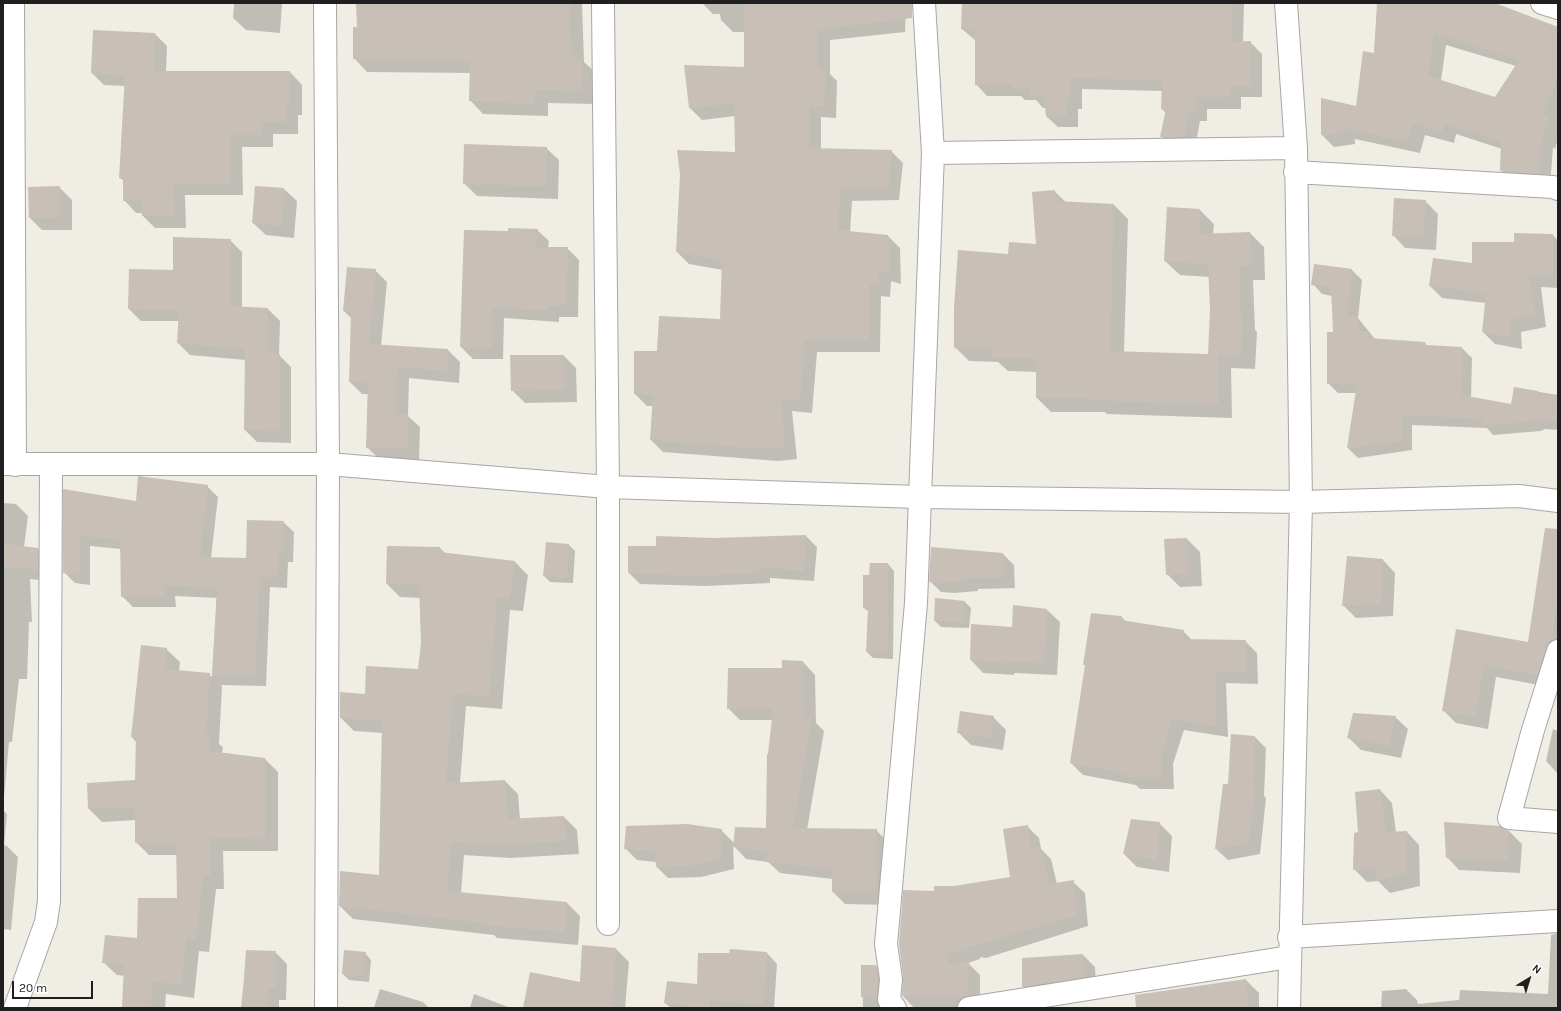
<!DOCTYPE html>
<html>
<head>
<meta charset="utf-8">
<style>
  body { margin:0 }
  #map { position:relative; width:1561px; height:1011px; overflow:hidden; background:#f0ede4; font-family:Karla,sans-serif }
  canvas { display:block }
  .frame { position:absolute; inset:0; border:4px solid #1f1f1f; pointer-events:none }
  .north { position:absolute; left:1509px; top:959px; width:40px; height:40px; -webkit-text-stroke:3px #fff; paint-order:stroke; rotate:38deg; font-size:11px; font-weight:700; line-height:16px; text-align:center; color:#1f1f1f }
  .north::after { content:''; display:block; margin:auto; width:14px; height:18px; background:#1f1f1f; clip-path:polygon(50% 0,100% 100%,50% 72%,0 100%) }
  .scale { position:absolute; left:12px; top:981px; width:81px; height:18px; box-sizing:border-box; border:2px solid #1f1f1f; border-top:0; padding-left:5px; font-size:12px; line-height:14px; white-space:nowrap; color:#1f1f1f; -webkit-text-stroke:3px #fff; paint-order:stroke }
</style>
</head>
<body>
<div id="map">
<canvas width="1561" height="1011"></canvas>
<div class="frame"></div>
<div class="north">N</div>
<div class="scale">20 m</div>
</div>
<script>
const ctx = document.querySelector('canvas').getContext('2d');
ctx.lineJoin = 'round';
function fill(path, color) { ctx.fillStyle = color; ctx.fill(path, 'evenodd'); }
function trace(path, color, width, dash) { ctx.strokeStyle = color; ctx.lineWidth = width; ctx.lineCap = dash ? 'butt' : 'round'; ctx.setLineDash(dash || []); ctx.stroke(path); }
fill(new Path2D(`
  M234,3h48l-2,30 -34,-3 -13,-12z
  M357,3h225l2,59 11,10 -1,32 -46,-1v13l-65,-2 -13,-14 1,-27 -104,-1 -13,-14 4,-30z
  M702,3h201l3,4 -1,25 -75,8v34l7,7 -1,37 -15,-1v32l70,2 12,12 -4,37 -47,1 -2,32 38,3 12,12 1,36 -10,-3 -1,16 -9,-1 -1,56h-63l-5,61 -20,-2 5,48 -19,2 -115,-9 -12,-12 2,-34h-6l-12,-12 23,-42 63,-32 2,-50 -34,-6 -12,-12 4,-77 55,-22 -1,-37 -33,4 -12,-12 -5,-42 60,2v-36h-12l-12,-12 -1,-6h-7z
  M963,3h281l-1,39h7l12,12v43h-21v12h-34v12h-7l-5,27 -22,1 -11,-12 4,-24 -4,-4v-18l-80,-2v20h-4v18h-20l-12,-11v-8h-3l-7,-8h-11l-4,-4h-34l-11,-12v-43l-14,-12z
  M1378,3h114l66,25v111l-3,10 -2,-2 -3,38 -36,-2 -12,-12v-22l-46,-15 -2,9 -29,-8 -5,18 -65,-14v5l-21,3 -12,-12v-36l35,8 17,-53zM1446,45l70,21 -20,32 -55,-17z
  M155,34l12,12 -1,26h124l12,13v30h-4v19h-25v13h-31l1,48h-58l1,33h-31l-12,-12v-3h-7l-12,-13v-19l-4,-3 6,-92 -22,-1 -12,-12z
  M546,148l13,12 -1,39 -81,-3 -13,-13z
  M59,187l13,13v30h-30l-12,-12z
  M284,189l13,12 -3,37 -28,-3 -13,-12z
  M1054,191l13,12 47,2 14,14 -4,133 85,3 2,-46 -1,-32 -30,-2 -15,-14 3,-53 32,2 14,14 -1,11 37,-2 14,14 1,33h-12l2,50 2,2 -2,37 -24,-1 1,50 -125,-4 -2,-2h-54l-14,-14v-26l-29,-1 -10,-9 -29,-1 -14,-14 54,-92 29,-10z
  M1425,201l13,13 -2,36 -31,-2 -12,-13z
  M537,230l12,11 -1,7h19l12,12 -1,57h-19v5l-55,-4 -1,41h-30l-12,-12 48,-115z
  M1553,235l5,6v47l-17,-1 5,40 -25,5 1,17 -27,-5 -12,-12 3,-29 -44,-5 -12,-12 43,-21z
  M230,240l12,12v56l26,1 12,12 -1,34 12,12v76l-34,-1 -12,-12 1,-70 -56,-5 -12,-12 2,-22h-39l-12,-12 45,-38z
  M1315,265l37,5 10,10 -4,38 17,21 49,4 4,3 34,2 10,10 -1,40 41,8 2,-18 44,7v35l-13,-1 -4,2 -48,4 -6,-7 -75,-3v25l-54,8 -10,-10 9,-55h-19l-10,-10 6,-50 -2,-37 -10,-2 -9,-10z
  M375,270l12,12 -6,64 67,4 12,12 -1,21 -50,-5 -1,38 12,11 -1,34 -40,-2 -12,-12 1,-53h-6l-12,-12 2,-63 -8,-8z
  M564,356l12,12 1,34 -52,1 -13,-13z
  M207,486l11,11 -7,61 36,1 36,-37 11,10 -1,30h-5l-1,26 -17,-1 -4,99 -45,-1 1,2 -3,57 4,3 -1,7 43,5 13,13v79h-55l1,38h-8l-7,63 -10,-1 -5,47 -28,-4 -1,14h-42l2,-32 -8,-1 -14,-13 35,-23 40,-40 -1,-44h-28l-13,-13v-22l-34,2 -13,-13 47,-28v-39l-4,-5 34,-88 14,13 -1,9 30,3 3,3 5,-79 -42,-2 1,11h-43l-11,-11 -1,-47 -31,-3v39l-15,-2 -11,-11v-82l73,12z
  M3,503l13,1 12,12 -4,31 14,2 11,11v21l-19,-2 2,43h-3l-2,57h-8l-7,63h-3l-6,67z
  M806,536l11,11 -3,34 -44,-3v5l-65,3 -65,-2 -11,-11 28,-26 57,-8z
  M1187,539l13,13 2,34 -22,1 -13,-13z
  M569,545l6,6 -2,32 -23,-1 -6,-6z
  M440,548l6,6 69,8 13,13 -5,36 -13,-1 -8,99 -36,-3 -6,77 45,-2 13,13 2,26 44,-3 13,13 2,24 -69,4 -46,-3 -3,38 106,10 13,13 -2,29 -81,-7 -3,-3 -141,-16 -13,-13 40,-29 3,-144 -29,-2 -13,-13v-25l25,2 53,-25 3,-27 -1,-45 -21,-1 -13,-13z
  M1003,554l11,11 1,23 -37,1v2l-24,2 -13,-1 -11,-11z
  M1558,556v105l-8,26 -54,-10 -8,52 -32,-6 -13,-13 14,-80 72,13z
  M1383,560l12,13 -2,43 -37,2 -13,-13z
  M888,564l6,7 -1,88 -20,-1 -6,-6 2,-40 -5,-4 6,-32z
  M965,602l6,6 -2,20 -28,-1 -6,-6z
  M1014,606l33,4 13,12 -3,53 -43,-2v2l-31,-2 -12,-13 42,-32z
  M1121,616l5,6 57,9 10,10h52l12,12 1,31 -32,-1 2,54 -44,-7 -11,34 1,25h-34l-4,-4 -53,-10 -12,-12 15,-97 -1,-1z
  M783,661l20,1 12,13 1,48 8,8 -17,99h69l12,12v63l-43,-1 -12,-12v-13l-53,-6 -12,-11 -22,-3 -13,-14 1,24 -33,8 -33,1 -11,-11 -1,-5 -19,-2 -12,-12 96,-18 13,13 33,-14 2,-74 4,-35h-33l-12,-12 55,-39z
  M993,717l13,13 -3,20 -32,-5 -13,-13z
  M1395,717l13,12 -7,29 -40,-8 -13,-13z
  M1553,729l5,2v43l-12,-13z
  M1255,737l11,11 -2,48 2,2 -6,56 -32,6 -12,-11 13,-64z
  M1380,790l12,13 4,29h11l12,13 1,41 -30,7 -12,-12 -11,1 -13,-13 5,-36z
  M3,810l4,4 -3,31 3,1 11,11 -7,73 -8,-1z
  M1159,823l13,13 -3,36 -32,-5 -13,-13z
  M1027,826l12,12 2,11 10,10 6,25 16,-2 12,11 3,33 -102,32 -6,-1v2l-12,4 12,12v32l-66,1 -11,-12 32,-104 20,-5 57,-9z
  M1509,831l13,13 -2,29 -61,-3 -12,-13z
  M1558,933v75h-177l1,-17 24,-2 11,11 1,4 41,-4 1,-10 88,4 3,-59z
  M616,949l13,13 -4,46h-101l57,-25z
  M247,951l28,1 12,12 -1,36h-7v8h-38z
  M365,953l6,7 -2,22 -20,-2 -6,-6z
  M767,953l10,11 -3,44h-103l-6,-5 33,-18z
  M1083,955l12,12 1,22 -61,9 -12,-12z
  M862,966h14l12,12v30h-25z
  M1246,980l13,13v15h-92z
  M380,989l43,13 6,6h-55z
  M474,994l37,14h-41z`), '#0003');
fill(new Path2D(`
  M356,3h214v30l3,25h9l-1,33 -46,-1v14l-66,-3 1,-40 -117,-2v-32h4z
  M744,3h168v15l-94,11v39h8l-2,39 -15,-2v43l83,2 -4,39h-48l-2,41 50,5 2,38 -11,-3v15h-10v55h-64l-5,61 -19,-2 4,48 -19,2 -116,-9 3,-46h-19v-43h23l2,-35 61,3 2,-59 -46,-8 4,-77 -3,-25 58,2 -1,-49 -45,5 -5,-43 60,2z
  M962,3h270l-1,39 20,-1v45h-21v11h-34l-1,13h-6l-5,27h-24l6,-28h-5l1,-29 -91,-2 -1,20h-4l1,17 -21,1 -2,-19 -14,-1v-7h-18v-4h-37v-55l-14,-1z
  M1377,3h118l63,24v49l-16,39 7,2 -8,27 -3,30 -38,-3 1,-30 -57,-18 -2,9 -29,-9 -5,19 -65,-14v4l-22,3v-37l35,8 7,-55 11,2zM1434,33l85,27 -24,37 -67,-21z
  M93,30l62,3 -1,38h136v33l-4,-1v19h-25v13h-31l1,48 -58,1 1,32h-32v-15h-19v-23h-4l6,-103 -34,-2z
  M464,144l83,3 -1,39 -83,-2z
  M60,186v32h-31l-1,-31z
  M255,186l29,2 -2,38 -30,-3z
  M1055,190l1,11 58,3 -4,147 98,3 2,-45 -2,-45 -44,-3 3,-54 33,2 -1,25 51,-2 2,34h-13l2,51h2l-2,39 -23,-2 1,51 -127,-5v-2h-56v-40h-44v-10h-38v-40l4,-58 50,4 1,-12 27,2 -4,-52z
  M1394,198l32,2 -3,37 -31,-1z
  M508,228l30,1 -2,18h32l-2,58 -18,1 -1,5 -55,-4v41l-32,-1 4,-117 44,1z
  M1514,233l39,1v42l-24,-1 6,40 -25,5v17l-28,-5 4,-39 -57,-7 4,-28 39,5v-21h42z
  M173,237l58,2 -1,67 38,2 -1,45 13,1 -1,77 -35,-1 1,-81 -68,-6 2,-33 -51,-1 1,-40 44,1z
  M1314,264l38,5 -5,48 10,-1 2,15h9v7l57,4 1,3 36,2 -1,48 50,9 3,-17 24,4v4l20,1v25l-23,-1 -5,2 -48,3 1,-6 -81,-4 1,26 -56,7 10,-64h-30v-52h6l-2,-45 -20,-2z
  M347,267l29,2 -7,75 79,5 -1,22 -50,-4 -1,47h12l-1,35 -41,-1 2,-65 -19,-1 2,-70 -8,-1z
  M510,355h54l1,35 -54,1z
  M138,476l70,9 -8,72 46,1 1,-38 37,1 -1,31h-5l-1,25h-17l-5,98h-43l5,-87 -52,-3v12h-44l-1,-58 -40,-3 -1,39 -16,-2v-84l73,12z
  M1545,528l13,1v85l-3,-1 -4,28 -5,6 -9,28 -53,-10 -9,52 -33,-6 14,-82 72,13z
  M806,535l-2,36 -45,-4 1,6 -66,3 -66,-3v-27h28v-10l58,2z
  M1187,538l2,36 -23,1 -2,-36z
  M546,542l23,2 -2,34 -24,-2z
  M3,544l35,4v22l-35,-4z
  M387,546l53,1v5l75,9 -5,38 -13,-2 -8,100 -36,-4 -7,90 59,-3 3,39 56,-3 2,25 -70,4 -45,-3 -4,49 120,11 -2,30 -82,-7v-2l-144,-17 1,-35 39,4 3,-154 -42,-3v-26l25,2 1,-28 52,3 3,-26 -2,-58 -33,-1z
  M931,547l72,6 1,25h-37v3l-25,2 -13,-1z
  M1347,556l36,3 -2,45 -39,2z
  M870,563h18v90l-22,-1 2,-44h-5v-33h6z
  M935,598l30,3 -2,21 -29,-1z
  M1013,605l34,4 -3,54 -42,-2v2l-32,-3 1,-36 41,3z
  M1091,613l30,3v4l63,10 -2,9 64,1v33l-31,-2 1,55 -44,-7 -10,32v26h-35v-3l-57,-11 15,-98h-2z
  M141,645l26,3 -2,21 45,4 -4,60h4l-1,18 56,7v81l-55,-1 1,38h-8l-7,63 -10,-1 -5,47 -28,-4 -2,27h-29l2,-43 -22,-2 3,-28 32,3 1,-40h39l-1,-55h-41v-36l-47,2 -1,-26 48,-3 1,-42 -5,-1z
  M782,660l21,1 1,57h8l-19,110 84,1 -1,64 -44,-1v-23l-66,-7 2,-10 -35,-5 2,-20 31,1 1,-74h1l5,-45h-46l1,-41h54z
  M960,711l34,5 -3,22 -34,-5z
  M1353,713l43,3 -7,30 -42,-8z
  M1231,734l24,2 -2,50h2l-6,57 -34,6 8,-65h5z
  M1380,789l6,43 21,-1v42l-31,8 2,-14 -25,3 1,-37 4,-1 -3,-40z
  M1131,819l29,3 -3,38 -34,-6z
  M1444,822l56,4 9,5 -1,30 -62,-3z
  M687,824l35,5v29l-33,8 -33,1 -1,-16 -31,-2 2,-23z
  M1028,825l3,24 9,-2 9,37 25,-4 3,35 -103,31h-5v2l-22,6 2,10 20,-2 -1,33 -5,2 -61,-1 1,-19 -4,-33 4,-54 31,1v-5h20l56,-9 -7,-48z
  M582,945l34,3 -4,60h-89l7,-36 50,10z
  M730,949l37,3 -4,53 -53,-5v8h-24l1,-3 -23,-2 3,-22 30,3 1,-31h31z
  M246,950l30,1 -1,38h-7v19h-26z
  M344,950l22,2 -3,24 -21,-2z
  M1083,954l2,23 -63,10v-29z
  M861,965h15l2,14 -1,18h-16z
  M1246,979l2,29h-112l-1,-13z`), '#c8bfb7');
const street = new Path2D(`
  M13,3l2,462
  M325,3l3,461 -2,544
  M603,3l5,484v437
  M1286,3l10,145 5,354 -12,506
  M1542,3l16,5
  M933,153l363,-5
  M1295,172l258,15 5,2
  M3,464h325l280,23 311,10 382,5 218,-6 39,5
  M1558,651l-25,79 -24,88 49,4
  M1289,937l269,-16
  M15,1008l31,-86 3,-21 2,-436
  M895,1008l-6,-8 2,-21 -5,-35 30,-341 17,-450 -9,-150
  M969,1008l320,-51`);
trace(street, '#a6a6a6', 24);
trace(street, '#fff', 22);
</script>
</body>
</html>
